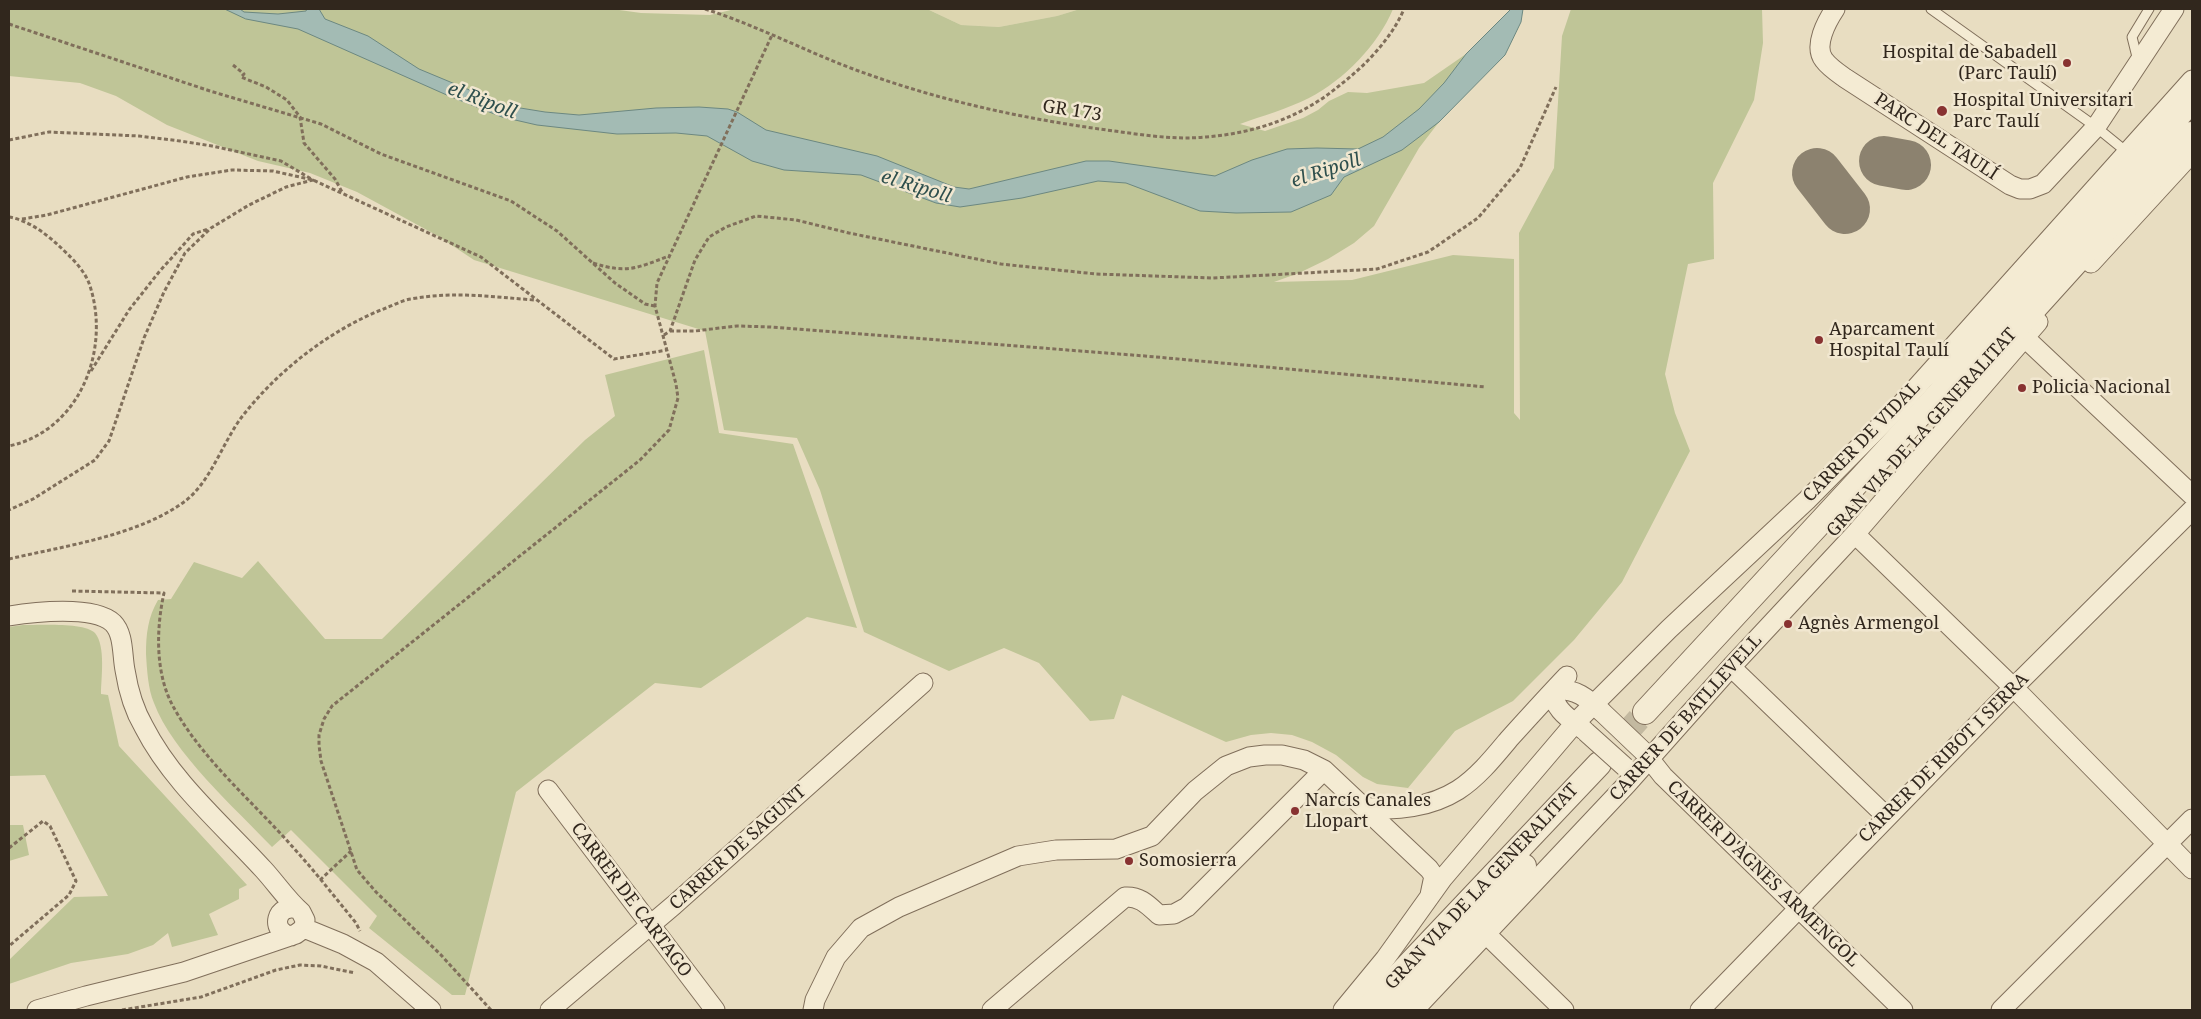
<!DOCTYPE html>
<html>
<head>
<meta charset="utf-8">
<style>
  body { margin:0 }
  #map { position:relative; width:2201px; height:1019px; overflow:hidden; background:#e8ddc1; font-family:"Noto Serif",serif }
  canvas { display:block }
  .frame { position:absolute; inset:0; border:10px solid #31271d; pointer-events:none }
</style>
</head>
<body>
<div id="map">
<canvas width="2201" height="1019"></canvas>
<div class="frame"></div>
</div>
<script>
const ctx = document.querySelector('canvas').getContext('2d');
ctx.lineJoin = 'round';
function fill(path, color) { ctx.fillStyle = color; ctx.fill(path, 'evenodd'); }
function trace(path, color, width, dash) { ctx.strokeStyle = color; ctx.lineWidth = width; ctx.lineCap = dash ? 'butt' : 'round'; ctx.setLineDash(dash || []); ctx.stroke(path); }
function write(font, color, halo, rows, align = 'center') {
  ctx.font = font + ' "Noto Serif",serif'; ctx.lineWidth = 5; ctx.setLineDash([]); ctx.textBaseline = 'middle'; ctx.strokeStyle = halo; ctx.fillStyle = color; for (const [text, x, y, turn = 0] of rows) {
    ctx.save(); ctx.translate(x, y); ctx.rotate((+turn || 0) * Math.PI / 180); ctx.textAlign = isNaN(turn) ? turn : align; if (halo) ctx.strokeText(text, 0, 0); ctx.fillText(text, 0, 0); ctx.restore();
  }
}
fill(new Path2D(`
  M927,9h153l-23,7 -58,11 -38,-2z`), '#ddd6b0');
fill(new Path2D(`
  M9,9h603l29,4 69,2 21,-5 -2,-1h198l34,16 38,2 58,-11 23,-7h313c-15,36 -49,71 -84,89 -22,11 -47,18 -69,26l25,7 38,-13 15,-8 11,-9 19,-9 19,1 57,-10 42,-29 -27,68 -20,26 -45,78 -20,17 -26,16 -29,14 -25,9 78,-2 101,-25 61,4v154l6,7 -1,-187 35,-65 8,-132 9,-27h191l1,34 -9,57 -41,83 1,76 -26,5 -23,110 10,39 15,38 -68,131 -48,58 -61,61 -58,30 -47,57 -31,-4 -14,-7 -27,-22 -24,-13 -20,-7 -21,-2 -20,2 -25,7 -104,-47 -8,24 -24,2 -51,-58 -35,-15 -55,23 -85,-39 -44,-142 -23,-52 -73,-8 -19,-99 -231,-71 -36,-24 -81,-44 -47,-19 -52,-12 -91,-36 -51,-29 -36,-13 -71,-7z
  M704,350l15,83 74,11 64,184 -50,-11 -106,71 -46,-5 -139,109 -51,203h-13l-83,-67 8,-12 -86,-86 -19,17c-36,-38 -100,-95 -118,-144 -6,-14 -7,-33 -8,-49 0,-20 2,-37 12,-54l13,-1 23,-37 48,16 16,-17 67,78h57l203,-199 30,-24 -10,-41z
  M23,625c15,0 62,-3 72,8 11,13 6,46 6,61l7,1 11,51 128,139 -8,4v10l-30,15 9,21 -46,12 -4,-14 -15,12 -25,9 -57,9 -62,21v-24l65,-63 34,-1 -63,-121 -36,1v-149z
  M9,825h14l6,30 -20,6z`), '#bfc597');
const water = new Path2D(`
  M225,9h15l4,3 34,2 28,-3 1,-2h12l6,10 43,17 51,33 89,37 37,6 34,3 77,-7 43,-1 29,2 9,3 29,18 111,26 77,31 15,2 117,-28h23l106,15 37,-16 35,-11 30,-1 41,1 25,-12 36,-28 25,-26 22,-29 45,-45h12l-2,13 -16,33 -66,67 -37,28 -58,27 -13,18 -40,17 -55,1 -36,-2 -74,-28 -28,-2 -76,17 -62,9 -24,-4 -75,-28 -77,-5 -32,-9 -45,-25 -31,-3 -59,1 -80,-9 -35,-8 -53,-21 -151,-67 -52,-10z`);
fill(water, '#a3bbb4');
trace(water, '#6c8881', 1);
trace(new Path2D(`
  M1884,161l22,4
  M1817,173l28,36`), '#8c826f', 50);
trace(new Path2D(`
  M1599,764l46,-52`), '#c3b9a0', 24, [24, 12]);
const service = new Path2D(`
  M1931,9l165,118 32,26
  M2138,61l-6,-24 17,-28`);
const minor = new Path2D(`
  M1835,9c-8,12 -22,37 -11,51 5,7 14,13 21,18l165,107 10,4h10l13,-5 53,-57 78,-118
  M2091,263l101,-110
  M2024,337l168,158
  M1855,534l166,161 171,174
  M9,616c24,-4 85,-11 104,7 11,11 9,32 12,47 3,19 9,40 19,57 28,55 78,97 119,142 13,14 24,31 38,43l4,8 -1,8 -8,6 -112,38 -98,24 -49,14
  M1731,667l156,150
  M1584,730c-14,-11 -32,-21 -30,-40 22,-2 33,8 48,22
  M1644,752l19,24 240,234
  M548,790l167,220
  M1365,807c30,5 66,0 93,-17 20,-13 36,-33 51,-51 19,-21 38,-42 58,-63
  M304,928l39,16 33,18 55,48
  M1485,933l79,77
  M291,936c-22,-4 -15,-34 7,-27
  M550,1010l124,-105 249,-222
  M813,1010l2,-10 21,-43 25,-29 38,-21 119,-51 38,-6 60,-1 36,-13 43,-45 31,-25 23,-9 16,-2h17l22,5 20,10 105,99 5,7 -4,19
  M992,1010l133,-113c15,-1 23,8 34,18l15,-1 13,-7 137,-137
  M1343,1010l42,-51 58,-81 132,-155 94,-94 138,-129 90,-91 295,-329
  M1414,1010l213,-226 104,-117 124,-133 183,-212
  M1700,1010l313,-322 179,-178
  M2001,1010l191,-191`);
const tertiary = new Path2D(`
  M1956,395l236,-261
  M1645,712l293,-317 49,-63 205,-232
  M1366,1010l233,-246
  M1392,1010l132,-144`);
trace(service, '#806f5b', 11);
trace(minor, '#806f5b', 21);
trace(tertiary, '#806f5b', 26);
trace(new Path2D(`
  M705,9c57,18 109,47 165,66 79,28 161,45 244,56 30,4 61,9 92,6 50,-4 96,-20 134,-52 25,-19 52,-47 64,-76
  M9,24l201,67 111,33 60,30 130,47 46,30 58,52 30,21 10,2
  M233,65l11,9 -3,3 25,10 21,13 13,17 4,26 31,36 7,13
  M9,140l40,-8 90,4 41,5 32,5 69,15 32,19 -27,7 -37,18 -38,23 -26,25 -21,39 -20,46 -35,103 -14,19 -62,39 -24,11
  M9,217c18,3 35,15 49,28 12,11 27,25 32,41 21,65 -11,145 -81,160
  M22,219l25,-4 140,-38 45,-7 41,1 40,9 168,77 133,102 53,-9
  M593,263c34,11 44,5 76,-7
  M670,331h25l42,-5 34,1 374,29 341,31
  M664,335l6,-4 25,-71 14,-23 17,-10 30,-11 40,4 53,13 152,31 95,10 117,4 164,-9 51,-17 50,-34 42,-50 36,-81
  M91,371l38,-61 30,-38 34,-38 15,-5
  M9,559c55,-13 128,-23 175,-57 26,-19 38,-58 57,-84 36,-47 90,-89 145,-110 8,-3 17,-8 25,-9 44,-8 80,-2 124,1
  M72,591l92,2c-8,36 -9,82 10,115 29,52 77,92 116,136 23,25 44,52 66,79l4,8
  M9,848l34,-27 7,5 26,55 -7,14 -60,51
  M320,880l31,-29
  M122,1010l79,-13 75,-27 24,-5 21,1 34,7
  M491,1010l-50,-55 -65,-63 -19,-22 -36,-109 -2,-16v-10l5,-16 8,-13 308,-246 29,-30 9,-32 -2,-14 -21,-78 2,-23 115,-248`), '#806f5b', 3, [4, 2.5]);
trace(service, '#f4ebd3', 9);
trace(minor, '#f4ebd3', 19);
trace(tertiary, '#f4ebd3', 24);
const minorBridge = new Path2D(`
  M1602,712l42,40
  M1586,732l39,35`);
trace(minorBridge, '#806f5b', 21, []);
trace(minorBridge, '#f4ebd3', 19);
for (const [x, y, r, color] of [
  [2067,63,5,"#883231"],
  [1942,111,6,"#883231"],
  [1819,340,5,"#883231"],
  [2022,388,5,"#883231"],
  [1788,624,5,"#883231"],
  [1295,811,5,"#883231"],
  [1129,861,5,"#883231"]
]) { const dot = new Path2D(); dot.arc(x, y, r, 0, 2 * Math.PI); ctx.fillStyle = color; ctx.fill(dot); trace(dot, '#f1e7d0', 2); }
write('18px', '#31271d', '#f1e7d0', [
  ["Hospital de Sabadell",2057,53,"right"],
  ["(Parc Taulí)",2057,74,"right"],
  ["Hospital Universitari",1953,101],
  ["Parc Taulí",1953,122],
  ["Aparcament",1829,330],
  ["Hospital Taulí",1829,351],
  ["Policia Nacional",2032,388],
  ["Agnès Armengol",1798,624],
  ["Narcís Canales",1305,801],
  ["Llopart",1305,822],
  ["Somosierra",1139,861]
], 'left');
write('18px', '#31271d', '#f1e7d0', [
  ["GR 173",1072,111,9],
  ["PARC DEL TAULÍ",1936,137,33],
  ["GRAN VIA DE LA GENERALITAT",1922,433,-48],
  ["CARRER DE VIDAL",1862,442,-46],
  ["CARRER DE BATLLEVELL",1686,718,-48],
  ["CARRER DE RIBOT I SERRA",1944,758,-45],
  ["CARRER DE SAGUNT",738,848,-42],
  ["CARRER D'ÀGNES ARMENGOL",1763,874,44],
  ["GRAN VIA DE LA GENERALITAT",1482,887,-47],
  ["CARRER DE CARTAGO",631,900,53]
]);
write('italic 19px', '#2e4f4d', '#f1e7d0', [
  ["el Ripoll",482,101,21],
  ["el Ripoll",1326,171,-18],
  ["el Ripoll",916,187,17]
]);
</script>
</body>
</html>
